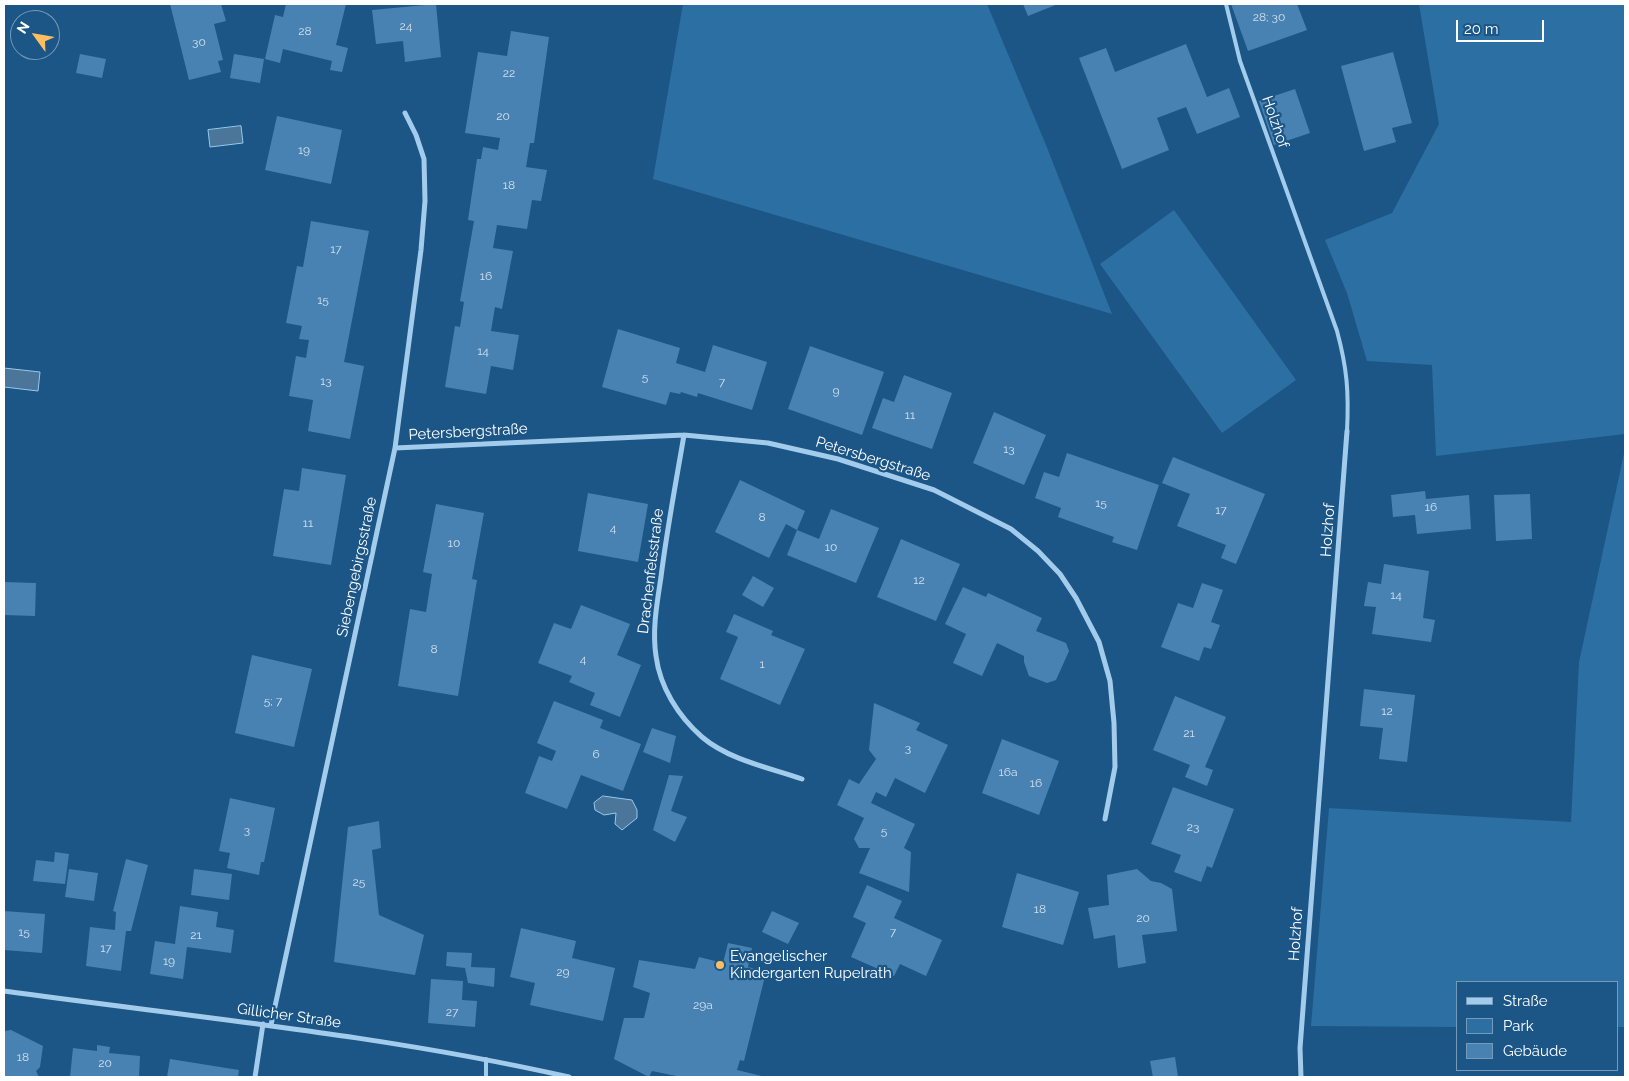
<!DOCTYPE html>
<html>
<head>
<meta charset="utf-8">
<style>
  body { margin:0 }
  #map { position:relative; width:1629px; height:1081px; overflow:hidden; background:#1b5687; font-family:Raleway,sans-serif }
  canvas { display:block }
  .frame { position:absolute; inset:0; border:5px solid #fff; pointer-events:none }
  .legend { position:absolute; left:1456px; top:981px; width:162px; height:90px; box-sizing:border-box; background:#1b5687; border:1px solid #769ab7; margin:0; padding:6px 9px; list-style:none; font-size:15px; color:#fff }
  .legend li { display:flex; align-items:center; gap:10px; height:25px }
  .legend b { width:25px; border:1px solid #769ab7 }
  .north { position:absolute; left:10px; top:10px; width:50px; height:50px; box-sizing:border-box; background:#1b5687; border:1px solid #769ab7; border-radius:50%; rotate:302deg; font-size:14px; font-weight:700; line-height:20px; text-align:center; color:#fff }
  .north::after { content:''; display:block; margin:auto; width:18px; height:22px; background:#fcbe60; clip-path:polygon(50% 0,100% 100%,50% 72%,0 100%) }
  .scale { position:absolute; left:1456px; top:20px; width:88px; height:22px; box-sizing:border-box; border:2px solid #fff; border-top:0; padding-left:6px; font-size:15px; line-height:18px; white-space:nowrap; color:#fff; -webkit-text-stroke:4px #1b5687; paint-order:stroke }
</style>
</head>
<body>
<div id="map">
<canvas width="1629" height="1081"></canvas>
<div class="frame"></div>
<ul class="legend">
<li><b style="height:6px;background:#a3ccec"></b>Straße</li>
<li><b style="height:14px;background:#2c6fa3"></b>Park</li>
<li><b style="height:14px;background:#4882b2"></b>Gebäude</li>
</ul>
<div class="north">N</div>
<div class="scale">20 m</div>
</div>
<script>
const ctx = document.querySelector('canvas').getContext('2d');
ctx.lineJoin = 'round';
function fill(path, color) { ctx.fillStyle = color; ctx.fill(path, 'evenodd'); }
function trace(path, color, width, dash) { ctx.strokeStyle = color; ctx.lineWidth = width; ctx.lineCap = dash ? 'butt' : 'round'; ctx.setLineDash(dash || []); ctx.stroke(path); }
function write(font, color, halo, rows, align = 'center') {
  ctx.font = font + ' Raleway,sans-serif'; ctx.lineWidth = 4.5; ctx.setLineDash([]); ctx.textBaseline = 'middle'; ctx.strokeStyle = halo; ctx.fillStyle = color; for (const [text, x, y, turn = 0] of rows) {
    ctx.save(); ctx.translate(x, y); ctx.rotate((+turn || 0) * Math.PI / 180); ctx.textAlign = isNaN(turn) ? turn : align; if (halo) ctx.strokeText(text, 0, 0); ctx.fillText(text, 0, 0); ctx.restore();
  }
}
fill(new Path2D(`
  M683,4h304l59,141 66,169 -459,-135z
  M1419,4h206v430l-189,22 -4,-91 -65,-4 -20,-68 -22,-53 67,-27 47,-89z
  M1174,210l122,170 -74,53 -122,-169z
  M1625,449v578h-7v-45h-160v45l-147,-1 18,-218 242,14 8,-160z`), '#2c6fa3');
const water = new Path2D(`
  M241,126l2,17 -33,4 -2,-17z
  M4,368l36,4 -2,19 -34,-4z
  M603,796l29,4 5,10v8l-15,12 -7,-6 1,-11 -12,2 -9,-5 -1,-7z`);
fill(water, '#4b7699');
trace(water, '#96c9ee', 1);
fill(new Path2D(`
  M170,4h51l5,17 -12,3 9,36 -5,1 3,11 -32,8z
  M286,4h60l-10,41 12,3 -6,24 -12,-2 2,-9 -49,-12 -3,14 -15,-4 10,-44 8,2z
  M436,4l5,53 -36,5 -2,-21 -27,3 -4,-34z
  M1023,4h35l-30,12z
  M1231,4h66l10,26 -59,21z
  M511,31l38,6 -15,106h-4l-4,24 21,3 -6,31 -9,-1 -5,29 -30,-4 -4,23 20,3 -11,58 -7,-2 -4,24 28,4 -6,35 -22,-4 -5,28 -41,-7 10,-61 5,1 4,-25 -4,-1 14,-80 -6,-1 9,-61h4l2,-12 15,3 2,-12 -35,-5 13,-81 29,4z
  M1186,44l21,53 22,-9 11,29 -43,17 -11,-27 -29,11 12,32 -47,19 -43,-111 27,-10 9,24z
  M1393,52l19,71 -20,5 4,14 -32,9 -23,-85z
  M80,54l26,5 -4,19 -26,-5z
  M234,54l30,5 -4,24 -30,-5z
  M1295,89l15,44 -36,12 -15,-44z
  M277,116l65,14 -11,54 -66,-14z
  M311,221l58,10 -25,131 20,4 -14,73 -42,-8 5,-31 -24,-4 7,-40 10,2 3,-18 -10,-1 3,-13 -16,-3 11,-57 6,1z
  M618,329l62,19 -4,15 29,9 8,-27 54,17 -15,48 -54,-17 -1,4 -16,-5 -1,2 -10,-2 -4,13 -64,-18z
  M810,346l74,26 -22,63 -74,-26z
  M904,375l48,18 -20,56 -60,-21 11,-30 11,4z
  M994,412l52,23 -22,50 -51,-22z
  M1067,453l92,32 -22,65 -25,-8 2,-5 -56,-20 3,-9 -26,-10 9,-26 15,5z
  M1173,457l92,37 -29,70 -15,-6 5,-13 -49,-19 13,-32 -28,-11z
  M302,468l44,7 -15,90 -58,-9 11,-67 15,2z
  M740,480l65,31 -8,19 -11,-6 -17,34 -54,-26z
  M1425,491l1,8 43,-4 2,34 -54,5 -2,-19 -22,2 -2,-22z
  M588,493l60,11 -10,58 -60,-11z
  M1530,494l2,45 -36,2 -2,-46z
  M436,504l48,9 -12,66 5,1 -19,116 -60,-10 12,-77 16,3 6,-38 -9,-2z
  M831,509l48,19 -23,55 -69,-28 10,-25 22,9z
  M901,539l59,25 -24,57 -59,-24z
  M1384,564l45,7 -6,47 12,2 -4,22 -59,-8 4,-27 -12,-1 4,-24 13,2z
  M753,576l21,12 -11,19 -21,-12z
  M4,582l32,1 -1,33 -31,-1z
  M1202,583l21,7 -12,32 9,3 -9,24 -7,-2 -5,14 -38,-14 17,-44 15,5z
  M963,587l23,10 2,-4 54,25 -6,13 30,12 3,8 -13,29 -9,3 -18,-7 -5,-14v-6l-27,-13 -15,33 -29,-13 13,-29 -21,-10z
  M581,605l49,19 -13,31 24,10 -21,52 -30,-12 5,-12 -26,-11 3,-6 -34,-13 16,-40 17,6z
  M734,614l39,17 -2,4 34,14 -25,56 -60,-26 18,-42 -12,-5z
  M252,655l60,14 -18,78 -59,-14z
  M1364,689l51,6 -8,67 -28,-3 4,-31 -23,-2z
  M1175,696l51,21 -21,50 8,3 -6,16 -22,-9 5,-12 -37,-15z
  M554,701l49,19 -3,8 41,16 -18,47 -42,-16 -14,34 -42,-16 14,-37 13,5 4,-10 -19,-8z
  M874,703l46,20 -4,7 32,15 -23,48 -30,-15 -9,19 -10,-5 -5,11 44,21 -11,24 7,4 -2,40 -50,-19 11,-25h-11l-5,-9 10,-21 -27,-13 12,-26 10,5 17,-25 -7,-9z
  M652,728l24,8 -6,27 -27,-11z
  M1002,739l57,22 -20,54 -57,-22z
  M669,775l14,1 -12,35 16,6 -12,25 -22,-12z
  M1173,787l61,22 -22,59 -5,-2 -6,16 -27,-10 7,-17 -30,-11z
  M230,798l45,10 -11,54h-3l-2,13 -32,-7 3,-15 -11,-2z
  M379,821l2,27 -9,2 7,65 45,20 -9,40 -81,-13 14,-135z
  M55,852l14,2 -4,30 -32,-3 3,-21 18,2z
  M126,859l22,6 -17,66h-5l-5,40 -35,-5 4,-39 25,3 1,-18 -3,-1z
  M69,869l29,4 -4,28 -29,-4z
  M194,869l38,5 -3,26 -38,-5z
  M1137,869l14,12 10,2 11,6 5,42 -35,4 4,28 -28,5 -3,-33 -21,4 -6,-31 21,-3 -2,-30z
  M1017,873l62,19 -16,53 -61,-18z
  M867,885l35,16 -8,17 48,22 -16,36 -26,-12 -6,12 -43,-19 15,-34 -13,-6z
  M180,906l38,6 -2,15 18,3 -3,23 -44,-6 -4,32 -33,-5 5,-33 20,3z
  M4,911l41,3 -3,39 -38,-3z
  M772,911l27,12 -11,21 -26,-12z
  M521,928l55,13 -4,17 43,10 -12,53 -73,-16 5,-22 -25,-6z
  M728,943l24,5 -4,19 18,5 -22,89 -4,-1 -3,10 29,7h-85l-29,-6 -3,6 -35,-18 10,-41h20l6,-25 -17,-6 6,-27 56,9 4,-12 24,6z
  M447,952l25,1 -1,14 24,1 -1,19 -26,-4 -3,-15 -19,-2z
  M431,979l32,2 -1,19 15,1 -2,26 -47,-4z
  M11,1030l32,16 -3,21 -4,4 3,6h-35v-46z
  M97,1045l13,2 -1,6 31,3 -1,21h-69l3,-29 24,3z
  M1175,1057l3,20h-25l-3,-16z
  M170,1059l69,11 -1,7h-71z`), '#4882b2');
trace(new Path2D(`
  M1226,4l14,57 97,270c10,37 12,61 10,100
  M486,1077v-18`), '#a3ccec', 4);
trace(new Path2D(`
  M684,435c-8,47 -17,94 -23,142 -4,26 -9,53 -5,79 4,31 22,60 46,81 27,23 68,31 100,42
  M395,448l289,-13 84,8 70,16 96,31 77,39 27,22 22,23 16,24 23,44 11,39 4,42 1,44 -10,52
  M4,991c189,26 379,44 565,86
  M271,1025l124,-577 26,-198 4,-49 -1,-42 -8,-24 -11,-22
  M255,1077l8,-53
  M1301,1077l-1,-29 47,-617`), '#a3ccec', 5);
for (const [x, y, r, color] of [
  [720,965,5,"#fcbe60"]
]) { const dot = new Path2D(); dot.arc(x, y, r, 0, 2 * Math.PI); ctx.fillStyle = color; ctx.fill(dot); trace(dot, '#1b5687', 2); }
write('12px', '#d1e0ec', null, [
  ["28; 30",1269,17],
  ["24",406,26],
  ["28",305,31],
  ["30",199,42],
  ["22",509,73],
  ["20",503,116],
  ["19",304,150],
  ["18",509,185],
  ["17",336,249],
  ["16",486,276],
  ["15",323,300],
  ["14",483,351],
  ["5",645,377],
  ["13",326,381],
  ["7",722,382],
  ["9",836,391],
  ["11",910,415],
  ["13",1009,449],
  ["15",1101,503],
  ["16",1431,507],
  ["17",1221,510],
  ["8",762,517],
  ["11",308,523],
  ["4",613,528],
  ["10",454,543],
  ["10",831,547],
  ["12",919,580],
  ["14",1396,595],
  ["8",434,649],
  ["4",583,659],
  ["1",762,664],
  ["5; 7",273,701],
  ["12",1387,711],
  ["21",1189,733],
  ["3",908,748],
  ["6",596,754],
  ["16a",1008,772],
  ["16",1036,783],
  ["23",1193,827],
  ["3",247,830],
  ["5",884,831],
  ["25",359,882],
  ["18",1040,909],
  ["20",1143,918],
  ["15",24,932],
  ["7",893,932],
  ["21",196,935],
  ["17",106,948],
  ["19",169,961],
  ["29",563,972],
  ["29a",703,1005],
  ["27",452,1012],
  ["18",23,1057],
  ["20",105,1063]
]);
write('15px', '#fff', '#1b5687', [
  ["Holzhof",1275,122,71],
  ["Petersbergstraße",468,432,-3],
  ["Petersbergstraße",873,459,17],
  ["Holzhof",1328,530,-86],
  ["Siebengebirgsstraße",357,567,-78],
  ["Drachenfelsstraße",651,571,-83],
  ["Holzhof",1296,934,-86],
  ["Gillicher Straße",289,1016,8]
]);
write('15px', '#fff', '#1b5687', [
  ["Evangelischer",730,956],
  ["Kindergarten Rupelrath",730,973]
], 'left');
</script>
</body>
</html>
